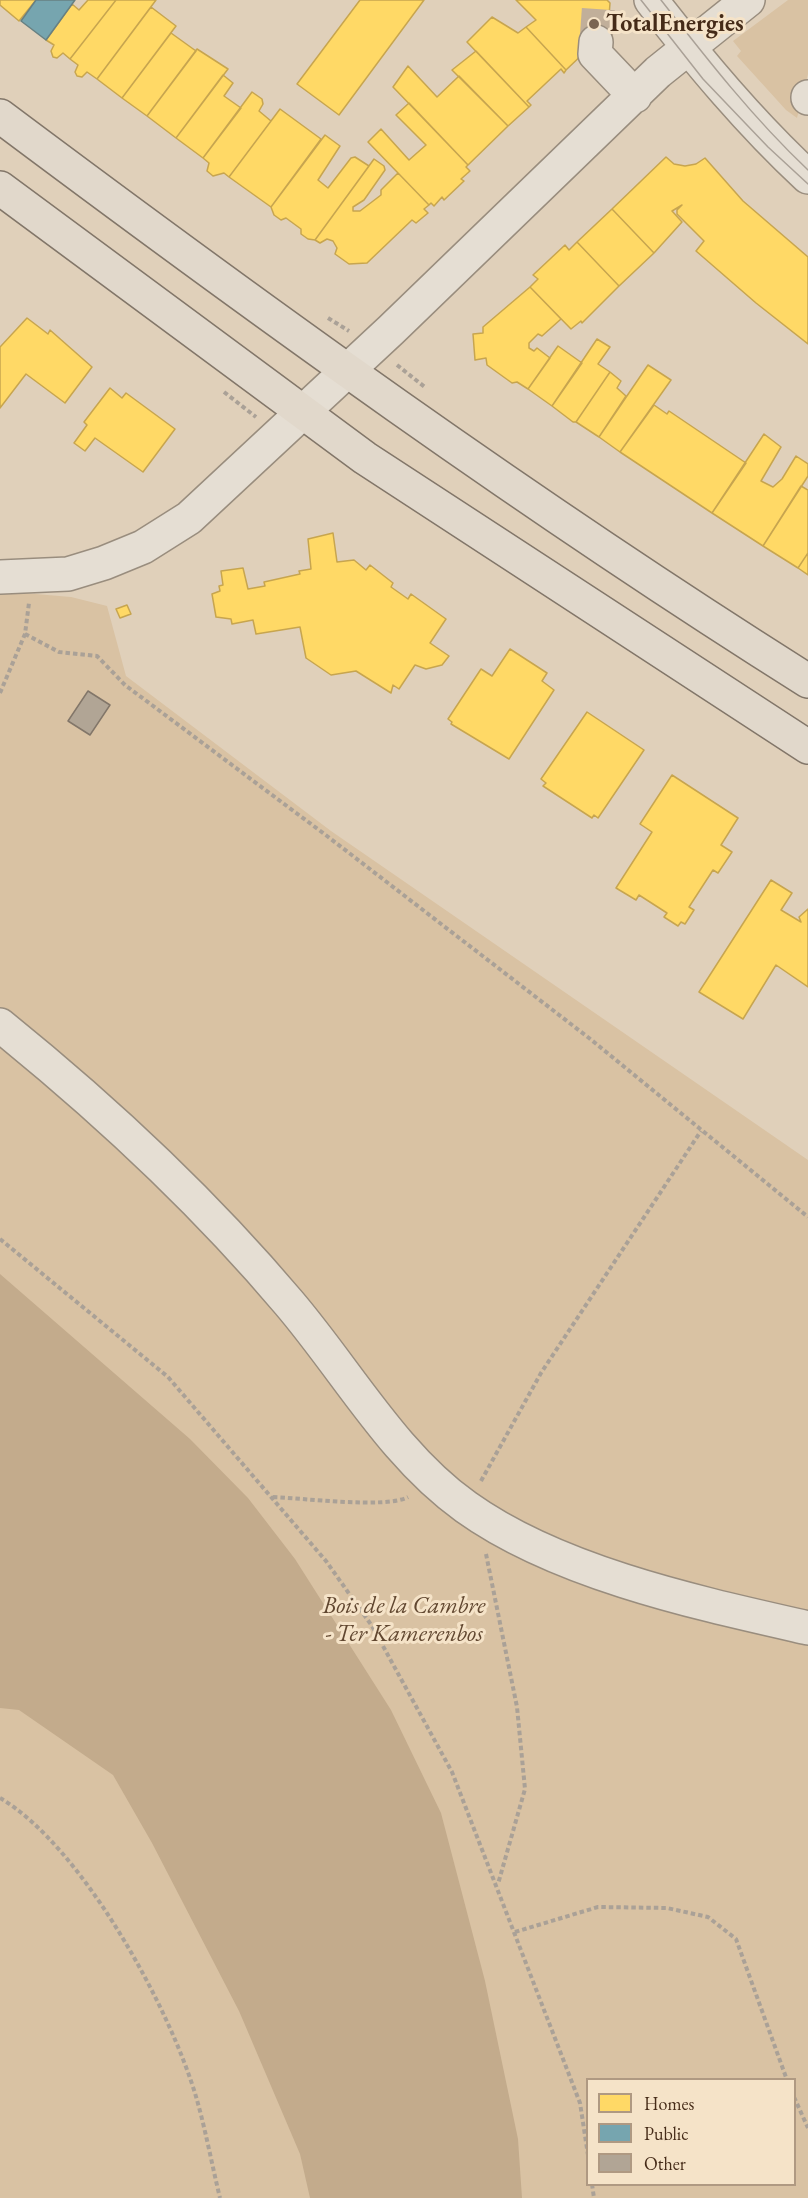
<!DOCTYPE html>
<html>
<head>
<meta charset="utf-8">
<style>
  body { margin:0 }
  #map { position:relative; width:808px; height:2198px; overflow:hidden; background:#e0d0ba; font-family:"EB Garamond",serif }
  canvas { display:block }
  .legend { position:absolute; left:586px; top:2078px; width:210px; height:108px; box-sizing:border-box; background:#f5e3c8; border:2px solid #af9982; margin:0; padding:8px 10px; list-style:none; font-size:18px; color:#452b18 }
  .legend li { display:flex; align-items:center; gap:12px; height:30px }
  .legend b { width:30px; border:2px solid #af9982 }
</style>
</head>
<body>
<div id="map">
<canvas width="808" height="2198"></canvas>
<ul class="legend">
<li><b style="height:16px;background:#ffd966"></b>Homes</li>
<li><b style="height:16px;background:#76a5af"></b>Public</li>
<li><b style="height:16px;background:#b1a595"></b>Other</li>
</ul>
</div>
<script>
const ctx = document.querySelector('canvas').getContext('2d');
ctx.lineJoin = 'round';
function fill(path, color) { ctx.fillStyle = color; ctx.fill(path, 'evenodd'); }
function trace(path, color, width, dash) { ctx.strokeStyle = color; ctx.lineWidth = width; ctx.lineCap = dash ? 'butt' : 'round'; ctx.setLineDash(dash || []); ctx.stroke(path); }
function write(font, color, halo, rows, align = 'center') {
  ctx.font = font + ' "EB Garamond",serif'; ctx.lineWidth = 6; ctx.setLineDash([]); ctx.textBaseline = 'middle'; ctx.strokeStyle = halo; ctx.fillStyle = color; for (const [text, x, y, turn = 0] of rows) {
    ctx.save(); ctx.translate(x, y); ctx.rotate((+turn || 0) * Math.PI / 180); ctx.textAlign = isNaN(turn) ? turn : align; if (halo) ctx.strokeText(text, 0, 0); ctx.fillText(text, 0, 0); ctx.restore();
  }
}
fill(new Path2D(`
  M788,0h20v74l-11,44 -11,-8 -49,-54 4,-5 -8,-10z
  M0,591l71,6 36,9 19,70 205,155 477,329v1038h-808zM588,2080h206v104h-206z`), '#d9c2a3');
fill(new Path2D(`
  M0,1274l190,165 58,59 47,61 96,151 50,103 44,168 33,158 4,59h-212l-10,-44 -61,-143 -87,-168 -39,-68 -94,-65 -19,-2z`), '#c3ab8c');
const homes = new Path2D(`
  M0,0h36l-17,21 -19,-16z
  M88,0h28l-46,59 -7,-6 -6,5 -4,-1 -2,-6 3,-6 -8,-5 26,-36 7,6z
  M116,0h40l-59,79 -10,-7 -5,5 -5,-1 -2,-4 3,-7 -8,-6z
  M360,0h64l-85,115 -42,-31z
  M516,0h91l3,3 -2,27 -42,40 -40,-43 10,-7z
  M151,7l25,19 -54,72 -25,-19z
  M492,17l26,16 8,-6 40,43 -2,3 -3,-4 -34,32 4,4 -2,2 -62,-65z
  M171,33l25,18 -49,65 -25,-18z
  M197,49l31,20 -52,69 -29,-22z
  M476,51l53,56 -21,19 -56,-56z
  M408,66l29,31 22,-21 49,50 -40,39 -75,-78z
  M223,75l10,8 -9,13 17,12 -38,50 -27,-20z
  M252,92l10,7 1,5 -4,7 12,10 -42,56 -5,-4 -11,3 -6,-5 2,-8 -6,-5z
  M409,103l59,62 -2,2 4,4 -9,8 3,2 -20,19 -2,-3 -8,9 -3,-3 -2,2 -61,-63 13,-13 28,31 17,-15 -30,-30z
  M280,109l41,30 -50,68 -42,-30z
  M325,135l15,11 -22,34 10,8 23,-30 4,-1 14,9 -54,74 -7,-1 -7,-5v-5l-15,-11 -5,2 -7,-5 -3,-8z
  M666,157l8,7 11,2 11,-2 9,-6 38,43 65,56v87l-52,-41 -60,-52 8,-10 -27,-27v-4l5,-5 -10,6 10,11 -28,31 -42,-44z
  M374,159l10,7 1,4 -21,30 -11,7v4h7l21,-16v-5l17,-17 31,32 -5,4 4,4 -12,10 -4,-3 -45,43 -18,1 -14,-10 2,-6 -4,-7 -6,-2 -7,4 -5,-3z
  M612,209l42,44 -35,33 -42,-44z
  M577,242l42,44 -37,37 -1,-2 -10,8 -41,-42 8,-8 -5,-4 32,-30 4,5z
  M530,287l31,32 -19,17 -4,-2 -9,9v5l5,3 3,-3 13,10 -22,31 -11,-7 -5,1 -25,-18 -1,-7 -11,2 -2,-26 10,-1v-6z
  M27,318l21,16 2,-4 42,37 -27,36 -39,-29 -26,34v-61z
  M597,339l13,8 -12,17 12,8 -34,50h-3l-21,-16z
  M558,346l24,17 -30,43 -24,-17z
  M648,365l23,15 -51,72 -21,-15z
  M610,372l11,9 -4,7 9,8 -27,41 -23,-15z
  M110,388l12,10 4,-5 49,36 -32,43 -48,-34 -10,13 -11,-8 13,-18 -3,-3z
  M654,405l13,9 2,-3 77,52 -34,50 -92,-61z
  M764,434l17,13 -20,34 12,6 9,-8 14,-23 12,8v12l-45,70 -51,-33z
  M801,486l7,4v63l-10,15 -35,-22z
  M333,533l4,29 17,-2 12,10 4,-5 23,18 -2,4 17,12 3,-5 35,25 -16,24 19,13 -7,9 -16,4 -11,-4 -16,24 -6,-4 -2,8 -35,-22 -25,4 -25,-17 -6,-31 -44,7 -3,-14 -21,4 -1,-5 -15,-2 -4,-23 8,-3 -1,-5 4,-1 -2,-14 22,-3 5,21 17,-3 -1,-4 36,-8 -1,-3 12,-2 -3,-30z
  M808,553v22l-10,-7z
  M127,605l4,9 -11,4 -4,-9z
  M510,649l37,24 -5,8 12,9 -45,69 -58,-35 1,-2 -4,-3 33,-50 11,7z
  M587,712l57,38 -46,68 -4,-3 -2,3 -49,-32 3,-3 -5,-4z
  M672,775l66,43 -17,27 11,7 -14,21 -5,-3 -24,37 5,3 -9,14 -4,-2 -3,4 -14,-9 3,-4 -28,-18 -3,5 -20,-12 36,-56 -12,-8z
  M771,880l21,13 -11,17 20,12 -2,-5 9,-8v78l-32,-22 -33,54 -44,-27z`);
fill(homes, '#ffd966');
trace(homes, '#c7a54f', 1.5);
const public = new Path2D(`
  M36,0h39l-29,40 -25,-19z`);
fill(public, '#76a5af');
trace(public, '#678082', 1.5);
const building = new Path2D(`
  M88,691l22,14 -20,30 -22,-14z`);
fill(building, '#b1a595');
trace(building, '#827669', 1.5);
trace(new Path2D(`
  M596,42l3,-42`), '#c1af9a', 33, [33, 16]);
const minor = new Path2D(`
  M651,0c49,63 99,123 157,177
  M596,42l-1,12 40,42
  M808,97v1
  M0,577l68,-3 36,-11 39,-16 46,-29 202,-188 267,-258 90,-72
  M0,1025c104,84 203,176 289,278 58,68 104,152 177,204 92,66 232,96 342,121`);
const major = new Path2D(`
  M0,116c263,197 530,390 808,565
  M0,188l365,270 443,289`);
trace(minor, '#998d7e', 36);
trace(major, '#827669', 36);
trace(new Path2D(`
  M328,318l21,13
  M397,365l29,23
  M224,392l32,25
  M25,634l34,18 38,4 28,29 202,151 262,202 219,179
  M0,693l25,-59 4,-31
  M0,1239l168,138 158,184 46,65 80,146 128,331 8,52
  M481,1481l60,-108 160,-242
  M273,1497c29,1 113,12 135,0
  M486,1554l31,153 8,82 -27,95
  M0,1798c82,48 171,211 197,302 9,32 15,65 23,98
  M515,1932l83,-25 69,1 41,9 28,22 51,141
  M794,2097l14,31
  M592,2184l2,14`), '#aaa197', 4, [4.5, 3]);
trace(minor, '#e5ded3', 33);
trace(major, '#e1d8cb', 33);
trace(new Path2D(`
  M641,0l62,79 65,68 40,37
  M661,0c46,59 92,118 147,170`), '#aaa197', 1.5);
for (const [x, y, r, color] of [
  [594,24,6,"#7b6551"]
]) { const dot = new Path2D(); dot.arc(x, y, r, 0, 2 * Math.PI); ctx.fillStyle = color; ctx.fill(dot); trace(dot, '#f5e3c8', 2); }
write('bold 24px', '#452b18', '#f5e3c8', [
  ["TotalEnergies",606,24]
], 'left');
write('italic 24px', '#614730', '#f5e3c8', [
  ["Bois de la Cambre",404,1606],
  ["- Ter Kamerenbos",404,1634]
]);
</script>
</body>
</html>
